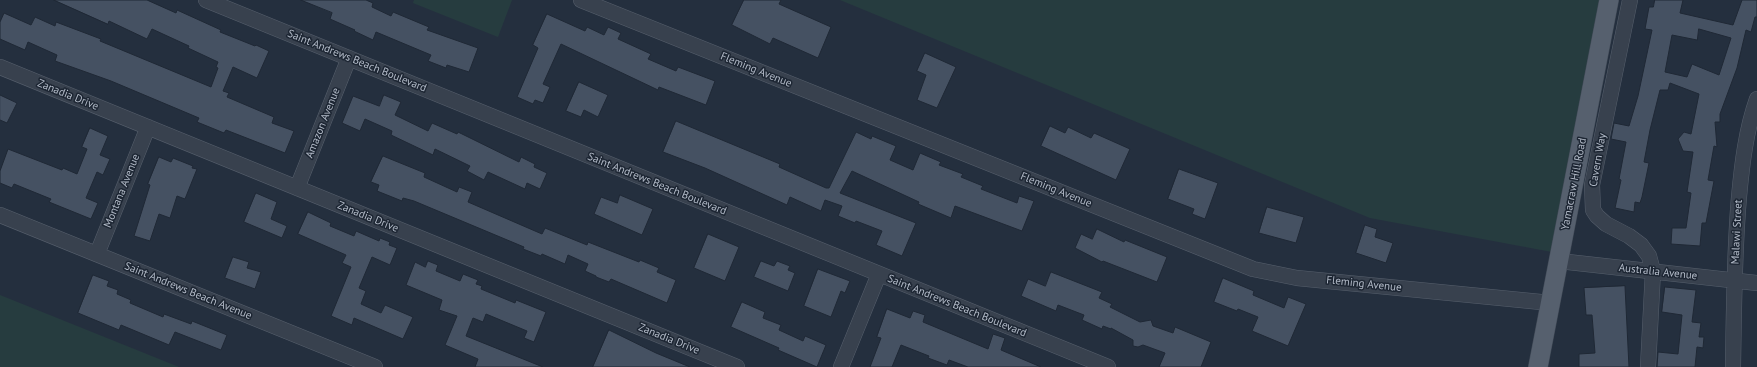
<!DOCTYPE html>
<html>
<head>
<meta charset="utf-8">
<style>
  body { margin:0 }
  canvas { display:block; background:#242f3e }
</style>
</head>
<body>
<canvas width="1757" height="367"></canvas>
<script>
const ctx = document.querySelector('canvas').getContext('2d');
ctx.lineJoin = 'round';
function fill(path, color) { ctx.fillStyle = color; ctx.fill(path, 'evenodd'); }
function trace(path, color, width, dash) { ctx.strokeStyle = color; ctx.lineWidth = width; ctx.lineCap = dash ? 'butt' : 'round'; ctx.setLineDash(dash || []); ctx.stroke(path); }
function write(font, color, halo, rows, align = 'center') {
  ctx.font = font + ' "PT Sans",sans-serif'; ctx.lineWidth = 3; ctx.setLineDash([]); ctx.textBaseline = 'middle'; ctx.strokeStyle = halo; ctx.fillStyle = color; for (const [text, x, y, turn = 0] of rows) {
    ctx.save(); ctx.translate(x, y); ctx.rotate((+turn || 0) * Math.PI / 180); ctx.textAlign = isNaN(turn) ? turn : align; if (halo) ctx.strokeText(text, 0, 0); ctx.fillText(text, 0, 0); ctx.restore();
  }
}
fill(new Path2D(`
  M414,0h98l-14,37 -85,-34z
  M840,0h760l-48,252 -182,-34z
  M0,295l179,72h-179z`), '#263c3f');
const building = new Path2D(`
  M54,0h93l29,13 1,-3 44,20 -1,2 35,14 1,-1 13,6 -12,27 -24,-11 -10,24 6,2 -2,4 47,20 -2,6 22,8 -9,22 -59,-23 -2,3 -27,-11 2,-4 -88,-37 -56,-20 2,-6 -29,-13 -3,8 -25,-11v-17l4,-9 27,12 4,-8 20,9 1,-4 45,17 -1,2 111,46 7,-19 -2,-1 2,-5 -30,-14 1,-2 -37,-17 -5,10 -38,-18 -1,3z
  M301,0h65l7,3 -1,4 19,9 2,-4 36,15 -2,3 51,18 -9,24 -22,-7 -1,3 -18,-7 3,-6 -55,-23 -3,8 -19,-9 1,-1 -25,-11 2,-6z
  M744,0h37l-2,4 52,23 -13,31 -45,-20 -3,6 -38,-19z
  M1655,0h28l-3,13 53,12 9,-25h15v17h-2l-4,15 -5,-2 -9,38 -17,46v8h-5l2,25 -3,-1 -6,34 6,1 -8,42h-4l-2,23 -29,-2 1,-16h14l5,-35 -4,-1 6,-40 -10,-1 -5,-12 6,-7 7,2 8,-40 -29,-11 -2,7h-8l-10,40 -6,32 5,1 -7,34 -2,6 -5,-1 -1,10 -19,-4 6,-28 -2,-1 7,-37 -15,-3 3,-16 15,3 9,-30 14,-66 -7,-1 4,-22h4zM1699,29l32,9 -12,37 -27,-11 -5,13 -22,-5 7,-37 25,5z
  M547,14l38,17 2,-4 17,8 4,-8 13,6 -3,6 33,15 -3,5 28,12 2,-4 37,14 -9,24 -47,-18 -1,3 -97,-46 -18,40 7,3 -7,16 -8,-3 -2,4 -16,-7 21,-49 -5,-3z
  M925,53l31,14 -19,41 -20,-8 9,-25 -9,-4z
  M579,82l29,13 -10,22 -14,-7 -3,7 -15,-6z
  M0,95l17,8 -10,20 -7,-3z
  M384,95l17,7 -6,13 33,16 4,-8 25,11 1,-2 61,30 2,-5 14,7 -1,3 13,6 -7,16 -13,-6 -2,6 -37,-17 -4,8 -17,-9 3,-5 -35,-17 -2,6 -42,-20 1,-4 -27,-12 -5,12 -18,-8 11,-27 26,10z
  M676,121l104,43 -1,3 47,21h3l27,-56 15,7 1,-3 24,10 -6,14 23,10 7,-17 21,9 -2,3 24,9 -2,3 22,9 -2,3 36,14 2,-7 15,5 -12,30 -67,-25 -4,12 -33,-14 1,-2 -67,-31 -12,22 76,30 -14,33 -26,-11 6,-14 -26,-10 -1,2 -17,-7 4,-10 -17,-6 -4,11 -31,-14 -3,8 -82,-37 -42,-16z
  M1050,126l15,7 3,-6 23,11 3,-5 36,16 -14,31 -75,-34z
  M90,128l18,8 -8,19 10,4 -7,16 -6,-3 -11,26 12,5 -7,16 -42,-17 2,-3 -37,-15 -2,4 -12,-5v-12l8,-22 54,21 1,-2 14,6 10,-25 -5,-2z
  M383,156l42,17 -1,4 33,15 2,-5 13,5 -4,10 74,32 3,-6 42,17 1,-3 51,20 1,-2 19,8 -2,4 19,8 -9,23 -56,-24 -2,3 -13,-5v-1l-11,-5 3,-7 -20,-9 -3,9 -23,-10 -1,2 -18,-7 1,-2 -110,-46 -11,-3 -1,3 -25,-10 2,-6 -8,-3z
  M159,157l12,5 2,-4 20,8 -1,2 5,1 -12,30 -8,-3 -7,22 -11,-4 -9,27 -16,-5 16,-51 -2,-1z
  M1179,169l39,14 -13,36 -13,-5 2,-5 -26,-10z
  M256,193l21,9 -6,17 16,7 -5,12 -38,-16z
  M620,195l33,14 -11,26 -48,-21 7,-17 16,6z
  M1267,207l37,10 -8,26 -37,-10z
  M308,212l23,11 -1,3 24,10 2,-5 23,10 1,-3 10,4 -1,3 8,3 -7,17 -18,-8 -13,31 7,3 -5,13 20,9 4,-8 28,12 -10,22 -49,-21 -2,7 -21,-9 20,-49 -9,-4 4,-8 -48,-21z
  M1365,225l12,4 -2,8 18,6 -7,20 -30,-10z
  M1097,229l27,13 1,-2 42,17 -10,25 -54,-21 -1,1 -27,-14 6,-14 11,5z
  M708,234l31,13 -14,34 -31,-13z
  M233,257l16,5 -2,6 14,4 -6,17 -30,-11z
  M428,261l10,4 -2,6 24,10 3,-7 15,6 -2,4 6,2 -1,3 34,14 1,-3 30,12 -12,30 -10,-4 3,-7 -41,-17 -3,8 -10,-4 -7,18 77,31h-68l3,-8 -33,-14 12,-29 -18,-6 3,-10 -36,-15 9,-23 10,5z
  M761,261l13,5 3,-5 13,5 -2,4 7,3 -7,18 -34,-14z
  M818,269l32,12 -5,12 -4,-2 -10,26 -27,-11z
  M1051,272l51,20 -3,6 13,6 -2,3 30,15 11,-2 2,6 20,7 2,-6 36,15 -10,25h-42l6,-14 -22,-8 -5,2 -5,-1v-6l-22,-12v1l-8,-3 -1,3 -20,-9 2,-5 -26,-10 -2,6 -35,-15 7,-17 17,7z
  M93,275l16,6 -2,5 11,4 -1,4 14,6 -1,3 33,14 1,-3 27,10 1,-3 35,14 -6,15 -46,-18 -6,13 -48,-20 -2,5 -41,-17z
  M1223,278l31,13 -1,4 31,13 4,-11 18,7 -18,42 -36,-15 6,-14 -20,-8 -1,2 -23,-9z
  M1625,286l4,81h-50v-13l16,-1 -3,-38h-6l-2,-27z
  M1665,287l31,3 -4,32 9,1 -2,14h5l-1,11 -6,-1 -2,20h-38l1,-15 20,2 4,-39 -20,-3z
  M742,302l23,10 -2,6 18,7 -2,5 24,11 2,-5 21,9 -9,22 -39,-17 1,-2 -48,-21z
  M887,309l23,9 3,-7 12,4 -2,7 65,27 5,-15 12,4 -4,12 40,17h-73l-19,-7 -2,5 -19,-7 1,-2 -28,-11 -9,22h-22l11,-29 -4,-1z
  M609,330l47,23 34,14h-97z`);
fill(building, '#455162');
trace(building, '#1f2835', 1);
const minor = new Path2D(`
  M206,0l902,367
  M581,0l672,269 44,9 254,25
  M1630,0l-38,185 1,25 4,6 9,8 23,12 12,9 8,11 4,15 -5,96
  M0,67l737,300
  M297,188l52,-130
  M0,215l375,152
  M97,254l51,-127
  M1559,261l198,22
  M841,367l38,-93
  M1733,367c1,-57 1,-113 6,-170 3,-33 7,-67 18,-98`);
const major = new Path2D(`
  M1538,367l71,-367`);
trace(minor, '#565f6c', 16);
trace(major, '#414a57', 20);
trace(minor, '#38414e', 15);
trace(major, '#56606e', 19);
write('11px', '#b4bcc9', '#1d2633', [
  ["Saint Andrews Beach Boulevard",357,61,22],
  ["Fleming Avenue",756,70,22],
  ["Zanadia Drive",68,95,22],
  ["Amazon Avenue",323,123,-68],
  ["Cavern Way",1598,160,-80],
  ["Saint Andrews Beach Boulevard",657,184,22],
  ["Yamacraw Hill Road",1574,184,-79],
  ["Fleming Avenue",1056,190,22],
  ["Montana Avenue",122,191,-68],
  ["Zanadia Drive",368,217,22],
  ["Malawi Street",1737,232,-87],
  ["Australia Avenue",1658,272,6],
  ["Fleming Avenue",1364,284,6],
  ["Saint Andrews Beach Avenue",188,291,22],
  ["Saint Andrews Beach Boulevard",957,306,22],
  ["Zanadia Drive",669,339,22]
]);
</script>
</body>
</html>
